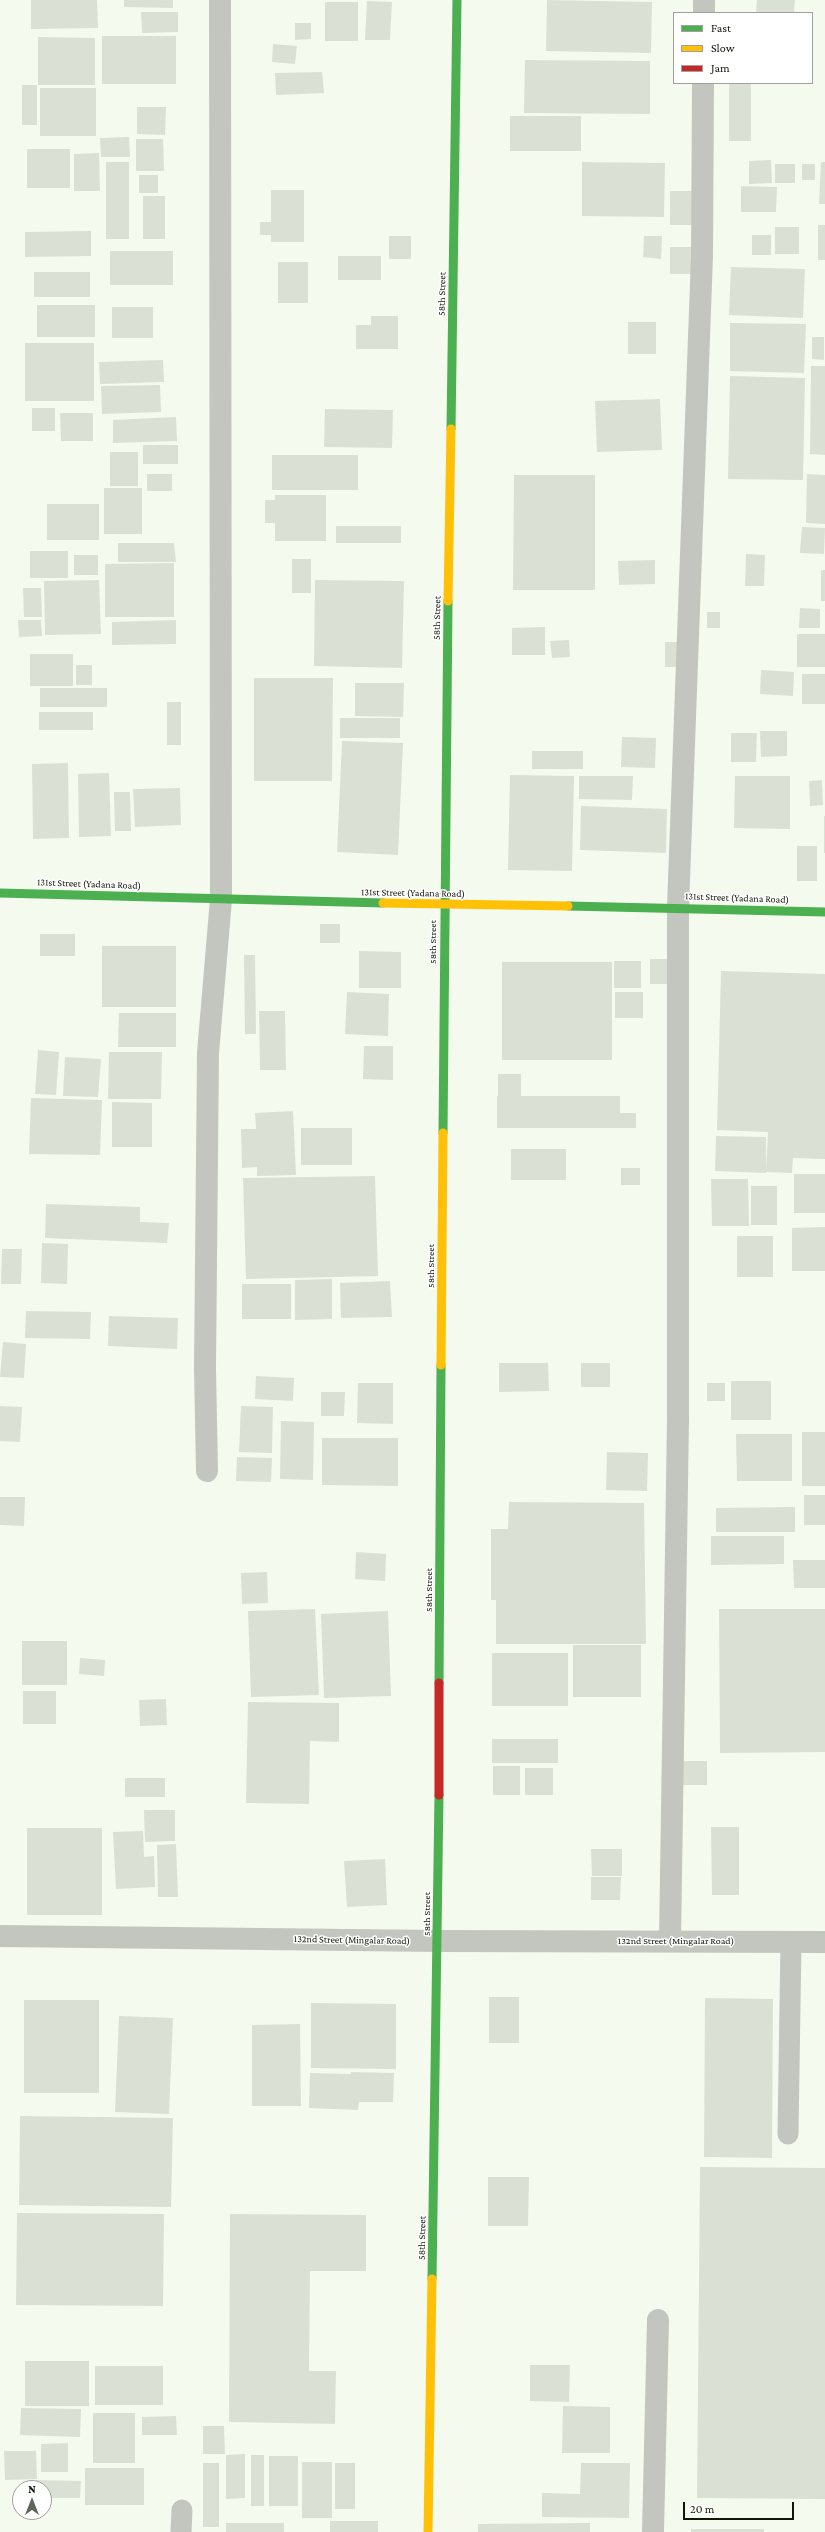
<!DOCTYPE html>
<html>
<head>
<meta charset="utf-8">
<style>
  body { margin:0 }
  #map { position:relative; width:825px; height:2532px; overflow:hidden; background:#f5faef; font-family:"Crimson Pro",serif }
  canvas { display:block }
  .legend { position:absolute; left:673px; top:12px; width:140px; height:72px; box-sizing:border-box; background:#fff; border:1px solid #9fa19d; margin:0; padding:5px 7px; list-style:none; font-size:12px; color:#101509 }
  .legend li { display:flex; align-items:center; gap:8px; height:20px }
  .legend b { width:20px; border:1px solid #9fa19d }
  .north { position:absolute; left:12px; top:2480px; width:40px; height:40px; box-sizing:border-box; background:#fff; border:1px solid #9fa19d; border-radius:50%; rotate:0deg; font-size:11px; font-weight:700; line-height:16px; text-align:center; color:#101509 }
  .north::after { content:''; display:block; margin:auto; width:14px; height:18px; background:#60655a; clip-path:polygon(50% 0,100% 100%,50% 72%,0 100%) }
  .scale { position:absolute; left:683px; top:2502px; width:111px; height:18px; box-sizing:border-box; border:2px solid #101509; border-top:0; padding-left:5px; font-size:12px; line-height:14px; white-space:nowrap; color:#101509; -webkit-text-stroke:3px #fff; paint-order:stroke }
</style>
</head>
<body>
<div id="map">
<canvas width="825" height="2532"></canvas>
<ul class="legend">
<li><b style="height:5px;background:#4caf50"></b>Fast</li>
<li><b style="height:5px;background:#ffc107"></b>Slow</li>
<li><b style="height:5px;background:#c62828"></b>Jam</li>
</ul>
<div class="north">N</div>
<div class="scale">20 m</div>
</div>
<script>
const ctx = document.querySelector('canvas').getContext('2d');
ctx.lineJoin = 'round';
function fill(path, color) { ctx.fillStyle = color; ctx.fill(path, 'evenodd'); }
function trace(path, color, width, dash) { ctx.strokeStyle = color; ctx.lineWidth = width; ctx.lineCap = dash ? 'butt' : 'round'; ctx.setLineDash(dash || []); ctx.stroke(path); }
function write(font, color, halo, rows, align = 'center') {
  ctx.font = font + ' "Crimson Pro",serif'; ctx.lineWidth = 3; ctx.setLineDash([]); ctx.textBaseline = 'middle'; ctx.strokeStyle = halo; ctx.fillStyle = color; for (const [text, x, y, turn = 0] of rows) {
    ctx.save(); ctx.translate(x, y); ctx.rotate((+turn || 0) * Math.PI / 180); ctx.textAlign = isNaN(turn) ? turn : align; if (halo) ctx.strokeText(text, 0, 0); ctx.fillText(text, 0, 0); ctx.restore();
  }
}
fill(new Path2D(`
  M31,0h66l1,28 -67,1z
  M124,0h49v8l-49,-1z
  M547,0l105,2 -1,51 -105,-2z
  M757,0h38l-1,13h-38z
  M367,1l25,1 -2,38h-25z
  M325,2h33v39h-33z
  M141,12h37v20l-36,1z
  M295,23h16v16l-16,1z
  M102,36h74v48h-74z
  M38,37l57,1v47h-57z
  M273,44l24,2 -2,18 -23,-2z
  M525,60l125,1v53l-126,-1z
  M322,72l2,21 -48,2 -1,-22z
  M729,83h22v58h-22z
  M22,85h15v40h-15z
  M40,88h56v48h-56z
  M137,107h29l-1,28 -28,-1z
  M510,116h71v35h-71z
  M129,137l1,20h-29l-1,-19z
  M136,139h27l1,32h-28z
  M27,149h43v39h-43z
  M99,153l1,38h-26v-37z
  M771,160l1,23 -23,1v-23z
  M106,162h23v77h-23z
  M582,162l83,1 -1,54 -82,-1z
  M821,162h4v42h-6z
  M775,164h20v19h-20z
  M802,164h13v16h-13z
  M139,175h19v18h-19z
  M741,186l36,1 -1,25h-35z
  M271,190h33v52h-33v-7h-11v-13h11z
  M670,191h25l-1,34h-24z
  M143,196h22v43h-22z
  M818,225h7v35h-7z
  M775,227h24v27h-24z
  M91,231v25l-66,1v-25z
  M752,235h19v20h-19z
  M389,236h22v23h-22z
  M644,236h18l-1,23 -18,-2z
  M670,247h27v27h-27z
  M110,251h63v34h-63z
  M338,256h43v24h-43z
  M278,262h30v41h-30z
  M731,267l74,2 -2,49 -74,-3z
  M34,272h56v25h-56z
  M37,305h58v32h-58z
  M112,307h41v31h-41z
  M371,316h27v33h-42v-24h15z
  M628,322h28v32h-28z
  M730,323l76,1 -2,49 -74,-2z
  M812,337h12v23l-12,-1z
  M25,343h69v58h-69z
  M163,360l1,22 -64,2 -1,-22z
  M811,366h14v89l-15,-1z
  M730,376l75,2 -2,102 -75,-1z
  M160,385l1,27 -59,2 -1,-28z
  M660,399l2,51 -65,2 -2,-51z
  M32,408h23v23h-23z
  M325,409l68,1 -1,38 -68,-1z
  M60,413h33v28h-32z
  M176,417l1,24 -64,2v-23z
  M143,445h35v19h-35z
  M110,452h28v34h-28z
  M272,455h86v35h-86z
  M147,474h25v17h-25z
  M807,474l18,1v49l-19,-1z
  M514,475h81v115h-82z
  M104,488h38v46h-38z
  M275,495h51v46h-51v-18h-10v-23h10z
  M47,504h52v36h-52z
  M336,526h65v17h-65z
  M802,527l23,1 -1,26 -24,-1z
  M118,543h56l2,19h-58z
  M30,551h38v27h-38z
  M746,554l19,1 -1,31h-19z
  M74,555h24v20h-24z
  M292,559h19v34h-19z
  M655,560v24l-36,1 -1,-24z
  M174,563v54h-69v-53z
  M821,570h4v31h-4z
  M99,580l2,54 -56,1 -1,-54z
  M315,580l89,1 -2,87 -88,-2z
  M23,588h18l1,29h-18z
  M800,608l20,1v19h-21z
  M707,612h13v16h-13z
  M18,620h23l1,16 -23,1z
  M176,620v24l-64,1v-23z
  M545,627v28h-33v-27z
  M797,634h28v33h-28z
  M569,640l1,17 -18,1 -2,-17z
  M665,642h19v25h-19z
  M30,654h43v32h-43z
  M76,665h16v20h-16z
  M761,670l33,2 -1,24 -33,-2z
  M802,674h23v30h-23z
  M254,678h79l-1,103h-78z
  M355,683h49l-1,34 -48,-1z
  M40,688h67v19h-67z
  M167,702h14v43h-14z
  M39,712h54v18h-54z
  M340,718h60v20h-60z
  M760,731h27v25l-26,1z
  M731,733h26l-1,29h-25z
  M622,737l34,1 -1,30 -34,-1z
  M342,741l61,2 -5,112 -61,-3z
  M532,751h51v18h-51z
  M68,763l1,75 -36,1 -1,-75z
  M109,773l2,63 -32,1 -1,-63z
  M510,775l64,1 -2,95 -64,-1z
  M579,776h54l-1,24 -53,-1z
  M735,776h55v53l-56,-1z
  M822,780l1,25 -13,1 -1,-25z
  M180,788l1,37 -46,2 -2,-38z
  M114,792h16l1,39h-16z
  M581,806l86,3 -1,44 -86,-3z
  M824,816h1v37h-1z
  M797,846h20v35h-20z
  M320,924h20v19h-20z
  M40,934h35v22h-35z
  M102,946h74v61h-74z
  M359,951l42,1v36h-42z
  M244,955h11l1,79h-11z
  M650,959h23v25h-23z
  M614,961h27v27h-27z
  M502,962h110v98h-110z
  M721,971l104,3v185l-32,-1 -1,15 -26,-1 2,-40 -51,-2z
  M347,992l42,2 -1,42 -43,-2z
  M615,992h28v26h-28z
  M259,1011h26l1,59h-26z
  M119,1013h57v34h-58z
  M364,1046h29v34l-30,-1z
  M38,1050l21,2 -3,43 -21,-1z
  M109,1052h53l-1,47h-53z
  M65,1057l36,2 -3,38 -35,-1z
  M498,1074h23v22h-23z
  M497,1096h123v17h16v15h-139z
  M31,1098l71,2 -2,55 -71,-1z
  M112,1102l40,1v44h-40z
  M293,1111l3,64 -39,1v-9l-15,1 -1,-39h15l-1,-16z
  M301,1128h51v37h-51z
  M716,1136l50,1v36l-51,-2z
  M511,1149h55v31h-55z
  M621,1168h19v17h-19z
  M794,1174h31v39h-31z
  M375,1176l3,100 -132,3 -3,-101z
  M711,1179h37l1,47h-37z
  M751,1186h26v39h-26z
  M46,1204l94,3v15l29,1 -2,20 -122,-5z
  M825,1227v44h-33v-43z
  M737,1236h36v41h-36z
  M42,1243l26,1 -1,40 -26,-1z
  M2,1249h20l-1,35h-20z
  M332,1279v40l-37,1v-40z
  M390,1281l2,36 -51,1 -1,-35z
  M242,1284h49v35h-49z
  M26,1311l65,1 -1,27 -65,-1z
  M109,1316l69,2 -1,31 -69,-3z
  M3,1342l23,2 -2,34 -24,-1z
  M499,1363h49l1,28 -50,1z
  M581,1363h29v24h-29z
  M256,1376l38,2 -1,23 -38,-2z
  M731,1381h40v39h-40z
  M358,1383h35v41l-36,-1z
  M707,1383h18v18h-18z
  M321,1392h24l-1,24h-23z
  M0,1406l22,1 -2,35 -20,-1z
  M241,1406l32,1 -1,46 -33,-1z
  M281,1421l33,1 -1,58 -33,-1z
  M802,1432h23v54h-23z
  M736,1434h56v47h-55z
  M322,1438h76v48l-76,-1z
  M607,1452l41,1 -1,38 -41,-1z
  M237,1457l35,1 -1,24 -35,-1z
  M804,1495h21v30h-21z
  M0,1497h25l-1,29 -24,-1z
  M509,1502l135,1 2,141h-150v-44h-5v-71h17z
  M795,1507v25h-79v-24z
  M711,1536h73v28l-73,1z
  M356,1552l30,2 -1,27 -30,-2z
  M793,1560h32v28h-31z
  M267,1572l1,31 -26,1 -1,-31z
  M315,1609l4,86 -68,2 -3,-86z
  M719,1609h106v143l-105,1z
  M388,1611l3,85 -67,2 -3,-84z
  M22,1641h45v44h-45z
  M573,1645h68v52h-68z
  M492,1653h76v53h-76z
  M80,1658l25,2 -1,16 -25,-2z
  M23,1691h33v33h-33z
  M166,1699l1,26 -27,1 -1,-26z
  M248,1702l91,1v39l-29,-1 -1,63 -63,-1z
  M492,1739h66v24h-66z
  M680,1761h27v24h-27z
  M493,1766h27v29h-27z
  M525,1768h28v27h-28z
  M125,1778h40v19h-40z
  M144,1810h31v31l-30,1z
  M711,1827h28v68h-27z
  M27,1828h75v87h-75z
  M143,1831l1,26 10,-1 1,31 -39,2 -3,-57z
  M176,1844l2,53h-20l-1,-52z
  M591,1849h31v27h-30z
  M385,1859l2,46 -40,2 -3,-46z
  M591,1877h30l-1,23h-29z
  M489,1997h30v46h-30z
  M705,1998l68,1 -1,159 -68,-1z
  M24,2000h75v93h-75z
  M311,2003l85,1v65l-85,-1z
  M119,2016l54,2 -4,96 -54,-2z
  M300,2024l1,82h-49v-81z
  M351,2072l43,1 -1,29h-34l-1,8 -49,-2 1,-35 41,1z
  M20,2116l153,2 -2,89 -152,-2z
  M700,2167l125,1v331l-128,-1z
  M488,2177h41l-1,49h-40z
  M17,2213l147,1 -1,92 -147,-1z
  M230,2214l136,1v56h-56l-1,100h27l-1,53 -106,-2z
  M25,2361h64v45h-64z
  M530,2365h40l-1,37 -39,-1z
  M95,2366h68v39h-68z
  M563,2406l47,1v46h-48z
  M21,2408l60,1 -1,28 -60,-2z
  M93,2413h42v50h-42z
  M176,2416l1,19h-35v-18z
  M203,2426h21l1,28h-22z
  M68,2443v29h-27v-28z
  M4,2451h32l1,28 -32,1z
  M245,2454v44l-19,1v-44z
  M251,2455h13v51h-13z
  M269,2456h29v50h-29z
  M302,2462h30v56h-30z
  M203,2463h16v64h-16z
  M335,2463h20v46h-20z
  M581,2463h49l-1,55 -87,-1v-24l38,1z
  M85,2468h59v37h-59z
  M35,2480l46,1 -1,17h-36v-10h-9z
  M330,2521h48v11h-48z
  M226,2523h58v9h-58z
  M590,2523v9h-112v-8z
  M691,2529h73v3h-73z`), '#dbe0d4');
trace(new Path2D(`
  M788,2134l3,-192
  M181,2532l1,-22`), '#c3c6bf', 21);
trace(new Path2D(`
  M704,13v-13
  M207,1471l-2,-103 3,-315 13,-154 -1,-899
  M0,1936l438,5 387,1
  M670,1940l8,-521v-512l24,-651 1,-173
  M653,2532l5,-212`), '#c3c6bf', 22);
trace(new Path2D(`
  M451,429l6,-429
  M0,893l383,10
  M568,906l257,6
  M443,1133l5,-532
  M439,1683l2,-318
  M432,2279l7,-484`), '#4caf50', 9);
trace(new Path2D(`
  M448,601l3,-172
  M383,903l185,3
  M441,1365l2,-232
  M428,2532l4,-253`), '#ffc107', 9);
trace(new Path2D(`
  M439,1795v-112`), '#c62828', 9);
write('10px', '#101509', '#fff', [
  ["58th Street",442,294,-89],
  ["58th Street",437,618,-89],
  ["131st Street (Yadana Road)",89,884,2],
  ["131st Street (Yadana Road)",413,893,1],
  ["131st Street (Yadana Road)",737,898,2],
  ["58th Street",433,942,-90],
  ["58th Street",431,1266,-90],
  ["58th Street",429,1590,-90],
  ["58th Street",427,1914,-90],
  ["132nd Street (Mingalar Road)",352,1940,1],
  ["132nd Street (Mingalar Road)",676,1941],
  ["58th Street",422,2238,-89]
]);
</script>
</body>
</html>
